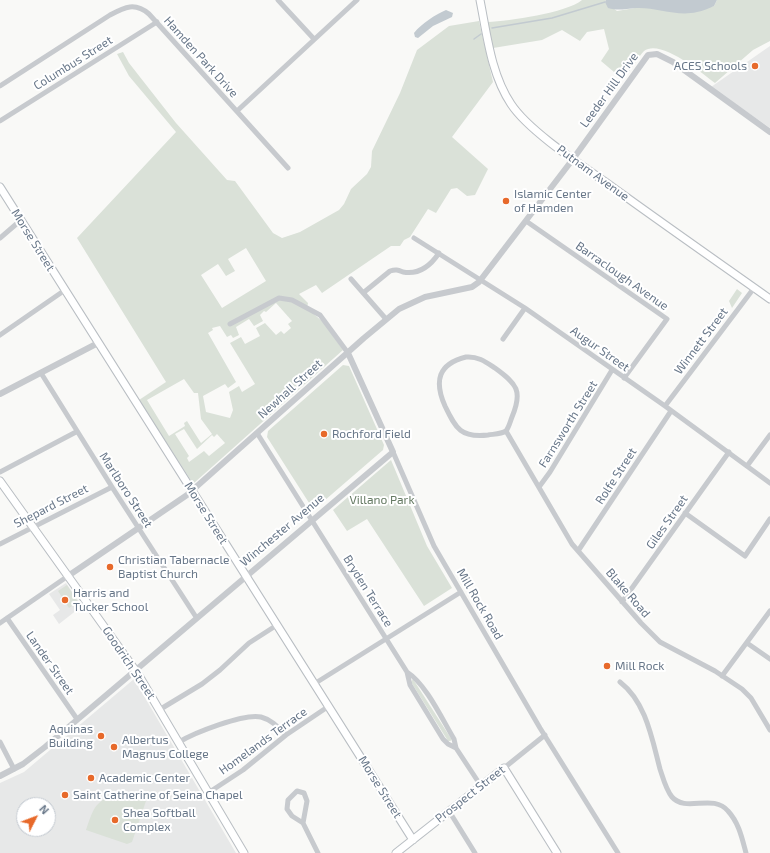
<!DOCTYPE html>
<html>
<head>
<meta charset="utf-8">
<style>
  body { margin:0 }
  #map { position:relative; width:770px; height:853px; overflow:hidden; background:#f9f9f7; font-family:"Exo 2",sans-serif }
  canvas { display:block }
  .north { position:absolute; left:16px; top:797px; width:40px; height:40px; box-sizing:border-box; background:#fff; border:1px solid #c3c9d0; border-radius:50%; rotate:48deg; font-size:11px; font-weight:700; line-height:16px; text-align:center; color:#687789 }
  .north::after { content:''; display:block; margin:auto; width:14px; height:18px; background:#e7692a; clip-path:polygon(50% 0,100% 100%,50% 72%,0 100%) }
</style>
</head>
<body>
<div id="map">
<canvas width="770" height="853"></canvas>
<div class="north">N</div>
</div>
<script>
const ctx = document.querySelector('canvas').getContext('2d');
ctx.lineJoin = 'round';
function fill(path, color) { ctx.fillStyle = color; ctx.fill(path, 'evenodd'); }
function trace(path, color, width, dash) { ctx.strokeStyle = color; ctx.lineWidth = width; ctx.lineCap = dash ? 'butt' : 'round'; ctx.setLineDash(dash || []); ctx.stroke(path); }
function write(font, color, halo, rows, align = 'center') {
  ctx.font = font + ' "Exo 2",sans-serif'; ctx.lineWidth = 4; ctx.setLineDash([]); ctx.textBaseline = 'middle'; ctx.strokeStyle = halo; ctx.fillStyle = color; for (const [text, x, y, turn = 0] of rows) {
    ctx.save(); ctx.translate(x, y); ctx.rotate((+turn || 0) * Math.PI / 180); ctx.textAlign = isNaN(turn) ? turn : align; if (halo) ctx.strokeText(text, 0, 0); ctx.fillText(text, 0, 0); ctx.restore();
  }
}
fill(new Path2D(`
  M770,46v82l-59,-41z
  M66,583l16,23 -23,18 -6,-9 7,-5 -11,-16z
  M134,679l102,174h-236v-70l24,-11zM24,805h24v24h-24z`), '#e7e8e8');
fill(new Path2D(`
  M582,0h24l-1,2 12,9 18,-3h21l20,4 38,-6 3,-6h53v41l-17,9 -38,33c-13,-10 -55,-45 -71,-32 -6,6 -11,16 -17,23l-6,-5 -7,3 -13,-11 8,-12 -5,-20 -17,3 -7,9 -18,-11 -20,10 -49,8 -5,-26c21,-1 78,-9 94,-22z
  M479,21l14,61 -41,55 36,32 -13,26 -8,1 -10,-8 -6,1 -15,24 -8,-4 -18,28 -6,3 -4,6h-9l-69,47 -6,-8 -17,9 9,9 -1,5 16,14 20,28 -149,133 -2,-1 -53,-82 27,-18 -89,-144 99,-106 -47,-56 -12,-22 6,-2 6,11 47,60 51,57 8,1 38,52 9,5 18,-6 39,-22 5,-6 7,-15 16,-15 4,-7 1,-16 28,-58 17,-43 32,-24zM246,248l20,33 -44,27 -21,-33 17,-11 8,12 9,-5 -7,-12zM276,303l16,18 -4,3 3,4 -7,6 -3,-3 -5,4 -11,-12 -9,5 4,8 -15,8 -4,-7 -11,6 25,41 -13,8 -3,-6 -10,6 4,18 -3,8 -24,-6 -3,-16 22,-12 3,4 8,-6 -28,-49 5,-3 -1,-2 8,-2 7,11 4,-2 2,3 6,-3 -3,-8 13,-8 5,7 9,-5 -3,-6 4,-4 2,1zM184,379l10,14h4l3,26 11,15 -11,9 -14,-22 -3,2 1,3 -16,10 -22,-36zM184,429l13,20 15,-14 2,2 3,-3 8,9 -16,13 -5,-5 -15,11 -2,-4 2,-2 -14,-22z
  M737,289l5,4 -10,15 -3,-7z
  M343,365l6,1 35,79 -1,5 -66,57 -6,-1 -44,-69 1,-6z
  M391,460l36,86 25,42 -28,18 -57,-87 -20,12 -14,-21z
  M67,585l11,17 -9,6 -11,-17z
  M413,679l39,61 -2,1h-2l-37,-59z
  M124,794l22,7 -14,41 -5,2 -41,-14c8,-24 11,-33 38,-36z`), '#dae1d8');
fill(new Path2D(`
  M606,0h111l-3,6c-5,2 -11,5 -17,6 -20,5 -41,-5 -61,-4 -11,1 -18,3 -28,0l-3,-6z
  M446,10l7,3 -1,4 -19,9 -15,12 -3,-1 -1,-4c8,-10 21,-18 32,-23z`), '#c2cad0');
trace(new Path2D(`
  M492,28l60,-10 53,-16
  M474,39l7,-5`), '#c2cad0', 1.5);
const secondary = new Path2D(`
  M480,0c7,35 11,74 31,104 17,26 67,59 93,77 55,40 111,79 166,118
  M0,187l413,653
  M0,481l138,193 106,179
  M396,853l108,-85 53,85`);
trace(secondary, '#b9bec3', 9);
trace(new Path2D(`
  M278,0l36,39
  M0,86l110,-71c15,-8 25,-13 39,-1l139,154
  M237,111l120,-111
  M0,121l157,-99
  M526,221l141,98 -43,59
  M0,238l21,-18
  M414,238l111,70 140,98 105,77
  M351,279l35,40
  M363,293l27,-22c6,-2 8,-1 13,1 16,3 28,-7 36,-19
  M230,324l49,-26 13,2 28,15 28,38
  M0,335l65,-45
  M503,339l22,-31
  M466,357c12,-1 20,5 29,11 22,16 28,23 17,49 -2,5 -3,10 -6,14 -5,3 -12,3 -18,4 -27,3 -32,-6 -43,-29 -11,-25 -7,-42 21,-49z
  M41,373l71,114 84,130
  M665,406l89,-118
  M506,431l66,113 69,79 19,19 55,29 27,18 9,9 19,32
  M257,433l150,239c19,12 35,47 47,67l2,9 25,38
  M393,452l41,94 106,182 78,125
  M747,466l23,-31
  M0,472l76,-40
  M539,487l11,-15 62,-102
  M685,513l60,43 25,-37
  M0,544l112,-57
  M578,551l93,-140
  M622,602l107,-150
  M7,618l70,101
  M0,623l68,-47
  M747,643l23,16
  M407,672l3,13 33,54 5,5 8,4
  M722,676l48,-65
  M620,682c26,20 32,57 40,87 3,9 6,21 12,28 14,16 41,-4 56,14 11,12 14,27 18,42
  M314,684l147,-92
  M159,710l43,-26 18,-14 29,-27 28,-18
  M0,742l14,27
  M179,742c15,-9 65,-29 82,-25 11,3 17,10 25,18
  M504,768l41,-33
  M297,791l7,2 3,8 -4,22 -11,-7 -5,-7 1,-9z
  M208,793l35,-23 43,-35 43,-29
  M449,811l26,42
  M303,823l15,30`), '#c7cace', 5);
trace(new Path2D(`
  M0,394l98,-51
  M68,576l119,-81 177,-157 35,-29 26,-12 47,-10 7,-5 94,-123 75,-104 9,-1 16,8 97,70
  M0,776l23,-12 22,-17 348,-295 -45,-99`), '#c7cace', 6);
trace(secondary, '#fff', 7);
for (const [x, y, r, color] of [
  [755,66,4,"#e7692a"],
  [506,201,4,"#e7692a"],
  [324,434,4,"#e7692a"],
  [110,567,4,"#e7692a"],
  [65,600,4,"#e7692a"],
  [607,666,4,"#e7692a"],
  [101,736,4,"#e7692a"],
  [114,747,4,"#e7692a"],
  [91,778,4,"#e7692a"],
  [65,795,4,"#e7692a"],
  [115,820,4,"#e7692a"]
]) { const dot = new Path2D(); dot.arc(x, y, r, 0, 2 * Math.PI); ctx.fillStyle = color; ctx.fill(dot); trace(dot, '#fff', 1.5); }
write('12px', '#687789', '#fff', [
  ["Hamden Park Drive",201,57,48],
  ["Columbus Street",73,63,-32],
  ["Leeder Hill Drive",609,90,-54],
  ["Putnam Avenue",593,173,36],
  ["Morse Street",33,240,58],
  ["Barraclough Avenue",622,276,35],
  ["Winnett Street",701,341,-53],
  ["Augur Street",600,349,35],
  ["Newhall Street",290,389,-42],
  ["Farnsworth Street",568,424,-58],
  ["Rolfe Street",616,476,-57],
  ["Marlboro Street",126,490,57],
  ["Shepard Street",51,506,-27],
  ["Morse Street",206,513,58],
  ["Giles Street",667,522,-55],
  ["Winchester Avenue",282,530,-40],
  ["Bryden Terrace",368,591,58],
  ["Blake Road",628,593,49],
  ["Mill Rock Road",480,604,60],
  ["Lander Street",50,663,55],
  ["Goodrich Street",129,663,56],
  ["Homelands Terrace",263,741,-36],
  ["Morse Street",380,787,58],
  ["Prospect Street",470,794,-38]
]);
write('12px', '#687789', '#fff', [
  ["ACES Schools",747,66,"right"],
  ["Islamic Center",514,194],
  ["of Hamden",514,208],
  ["Rochford Field",332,434],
  ["Christian Tabernacle",118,560],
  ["Baptist Church",118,574],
  ["Harris and",73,593],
  ["Tucker School",73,607],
  ["Mill Rock",615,666],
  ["Aquinas",93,729,"right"],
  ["Building",93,743,"right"],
  ["Albertus",122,740],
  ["Magnus College",122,754],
  ["Academic Center",99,778],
  ["Saint Catherine of Seina Chapel",73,795],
  ["Shea Softball",123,813],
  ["Complex",123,827]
], 'left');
write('12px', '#657a63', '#fff', [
  ["Villano Park",382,500]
]);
</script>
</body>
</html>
